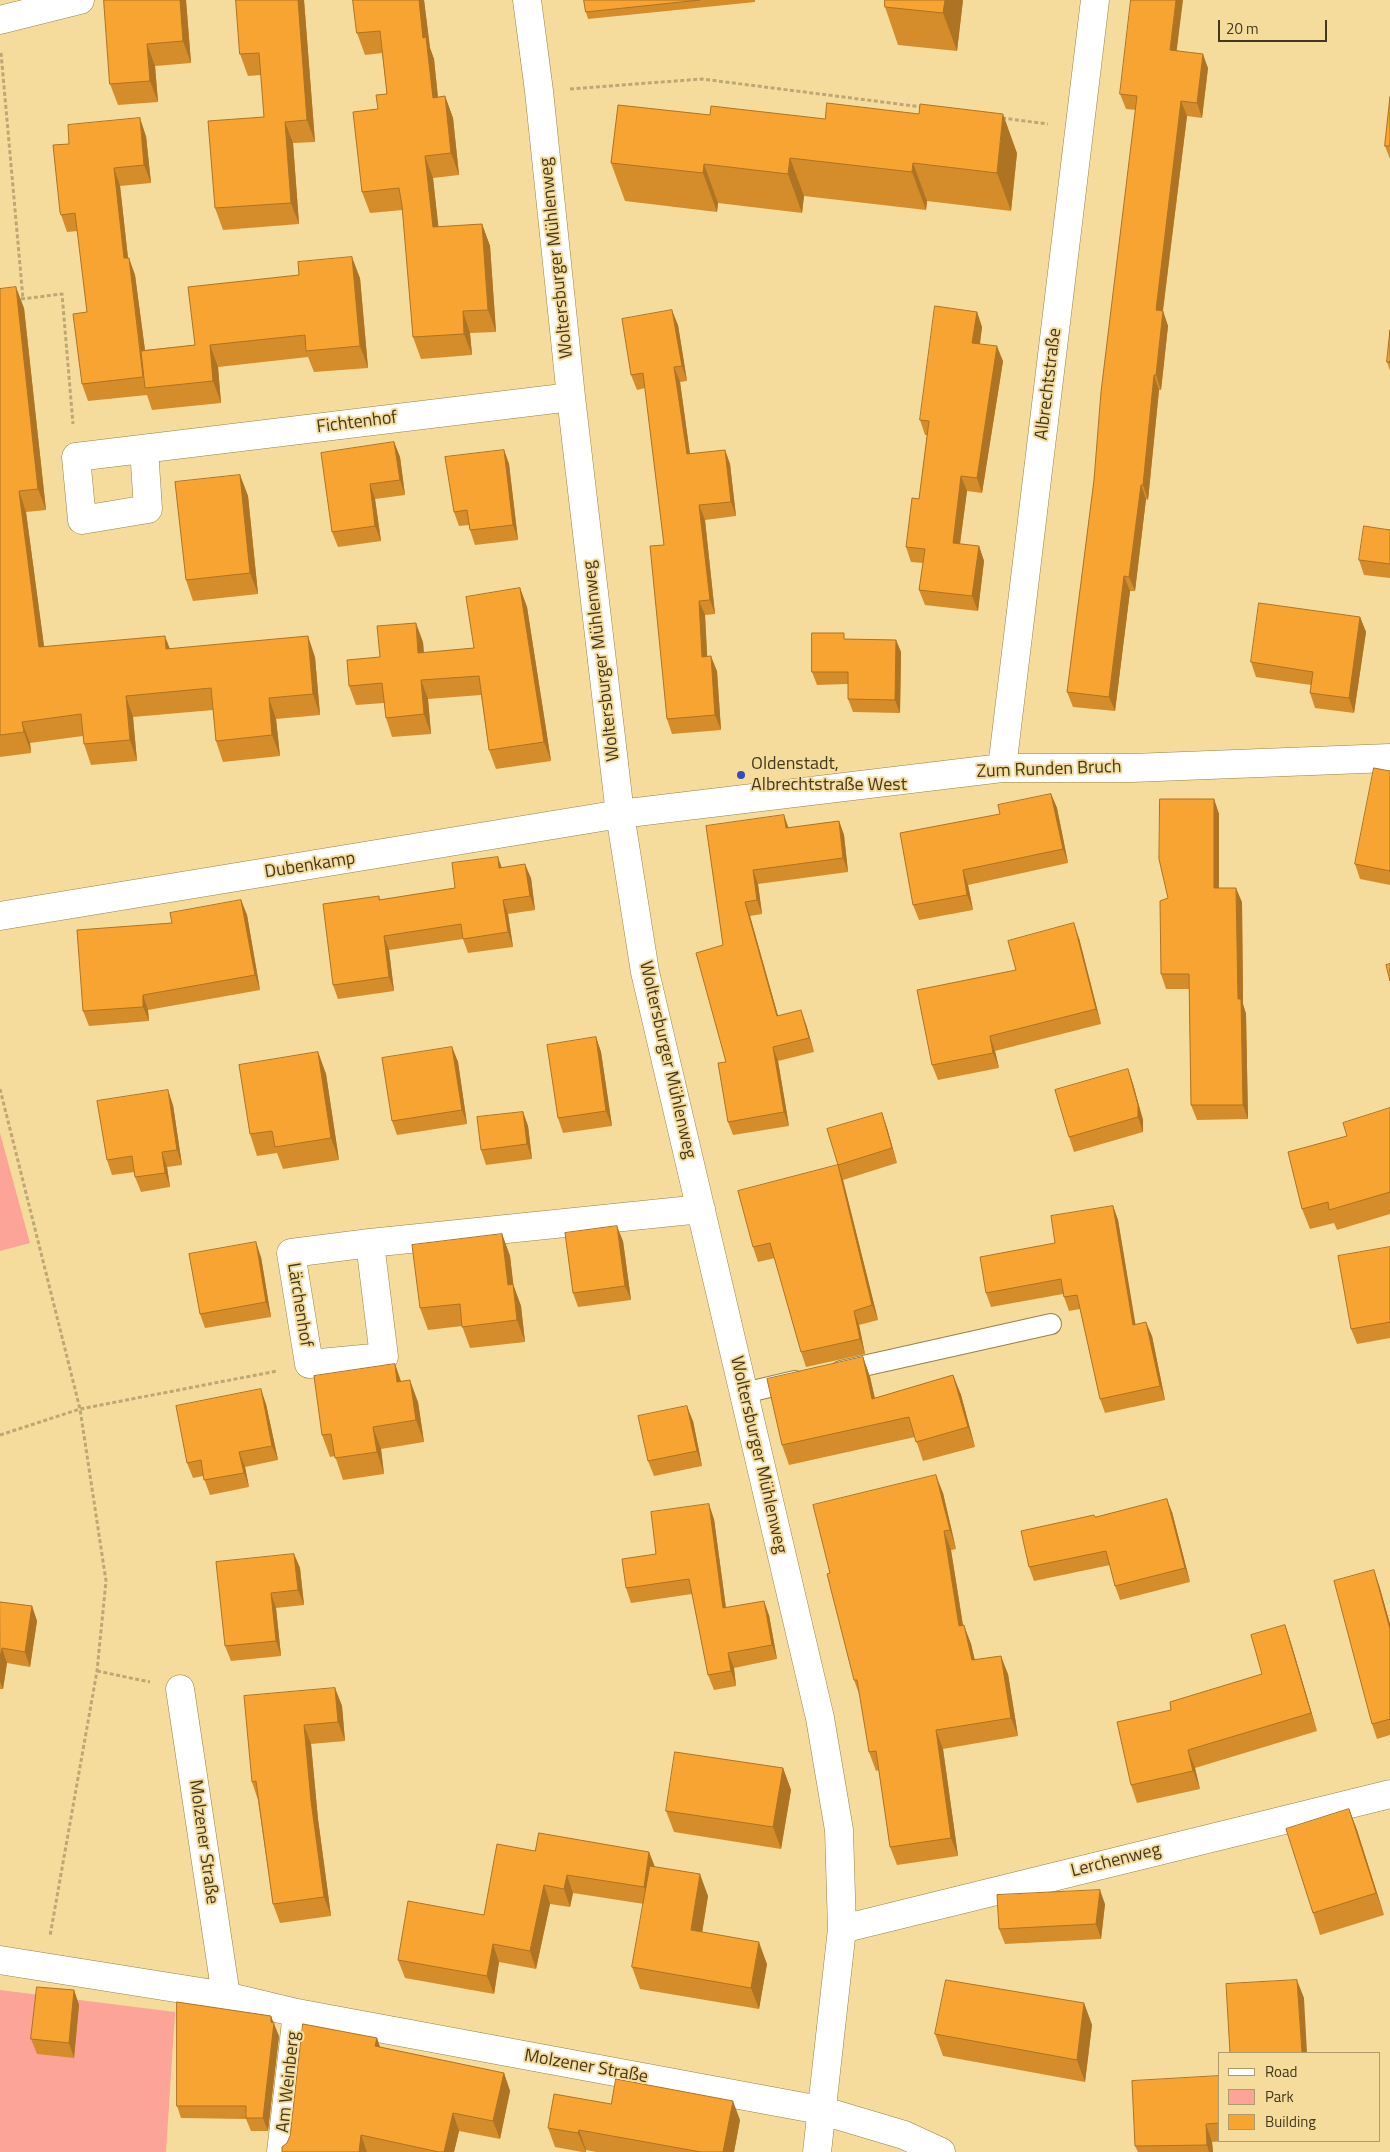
<!DOCTYPE html>
<html>
<head>
<meta charset="utf-8">
<style>
  body { margin:0 }
  #map { position:relative; width:1390px; height:2152px; overflow:hidden; background:#f6dc9c; font-family:"Titillium Web",sans-serif }
  canvas { display:block }
  .legend { position:absolute; left:1218px; top:2052px; width:162px; height:90px; box-sizing:border-box; background:#f6dc9c; border:1px solid #ae9a6a; margin:0; padding:6px 9px; list-style:none; font-size:15px; color:#42381e }
  .legend li { display:flex; align-items:center; gap:10px; height:25px }
  .legend b { width:25px; border:1px solid #ae9a6a }
  .scale { position:absolute; left:1218px; top:20px; width:109px; height:22px; box-sizing:border-box; border:2px solid #42381e; border-top:0; padding-left:6px; font-size:15px; line-height:18px; white-space:nowrap; color:#42381e; -webkit-text-stroke:4px #f6dc9c; paint-order:stroke }
</style>
</head>
<body>
<div id="map">
<canvas width="1390" height="2152"></canvas>
<ul class="legend">
<li><b style="height:6px;background:#fff"></b>Road</li>
<li><b style="height:14px;background:#fba497"></b>Park</li>
<li><b style="height:14px;background:#f8a432"></b>Building</li>
</ul>
<div class="scale">20 m</div>
</div>
<script>
const ctx = document.querySelector('canvas').getContext('2d');
ctx.lineJoin = 'round';
function fill(path, color) { ctx.fillStyle = color; ctx.fill(path, 'evenodd'); }
function trace(path, color, width, dash) { ctx.strokeStyle = color; ctx.lineWidth = width; ctx.lineCap = dash ? 'butt' : 'round'; ctx.setLineDash(dash || []); ctx.stroke(path); }
function write(font, color, halo, rows, align = 'center') {
  ctx.font = font + ' "Titillium Web",sans-serif'; ctx.lineWidth = 4; ctx.setLineDash([]); ctx.textBaseline = 'middle'; ctx.strokeStyle = halo; ctx.fillStyle = color; for (const [text, x, y, turn = 0] of rows) {
    ctx.save(); ctx.translate(x, y); ctx.rotate((+turn || 0) * Math.PI / 180); ctx.textAlign = isNaN(turn) ? turn : align; if (halo) ctx.strokeText(text, 0, 0); ctx.fillText(text, 0, 0); ctx.restore();
  }
}
fill(new Path2D(`
  M0,1133l30,110 -30,8z
  M0,1990l175,22 -9,140h-166z`), '#fba497');
const lane = new Path2D(`
  M841,1371l210,-47
  M744,1393l51,-12`);
const street = new Path2D(`
  M527,0l12,91 32,306 49,417 25,158 175,746 19,112 3,99 -25,223
  M0,20l80,-20
  M144,449l4,60 -66,11 -6,-63 495,-60
  M1002,768l93,-768
  M0,916l620,-102 382,-46h130l258,-10
  M370,1243l14,114 -75,7 -18,-111 79,-10 331,-34
  M180,1689l46,307
  M842,1929l548,-135
  M0,1960l226,36 71,17 523,97 84,25 37,17
  M281,2152l16,-139`);
trace(lane, '#998243', 22);
trace(street, '#998243', 29);
trace(new Path2D(`
  M1,53l22,246
  M570,89l132,-10 220,28
  M1002,118l46,6
  M21,299l41,-5 11,130
  M0,1089l80,320 26,172 -9,90 -47,265
  M0,1435l80,-26 197,-38
  M97,1671l53,11`), '#bda874', 3, [4, 2.5]);
trace(lane, '#fff', 20);
trace(street, '#fff', 28);
fill(new Path2D(`
  M104,0h82l5,63 -36,3 3,36 -40,3 -8,-21z
  M236,0h68l11,142 -22,1 6,81 -76,6 -8,-22 49,-91 -3,-42 -13,1 -8,-22z
  M353,0h71l6,48 4,11 4,38 7,-1 8,22 6,57 -26,3 5,49 44,-3 8,22 6,86 -26,1 2,22 -51,4 -8,-22 -10,-127 -33,3 -8,-21 16,-83 9,-15 -5,-41 -17,2 -8,-22z
  M584,0h171v2l-167,17 -2,-7z
  M885,0h78l-6,51 -59,-6 -13,-38z
  M1177,50l31,18 -6,50 -15,-2 -24,195 5,15 -7,64h-2l-11,110 -2,-1 -11,92h-5l-15,120 -42,-4 -6,-15 27,-212 42,-370 -10,-1 -6,-15z
  M1390,97v62l-5,-13z
  M618,105l399,48 -6,58 -84,-10 -1,9 -122,-14 -2,17 -84,-10 -1,9 -92,-11 -14,-38z
  M146,136l5,47 -31,3 8,72 7,17 10,75 50,-5 165,-67 8,90 -54,4 -6,-15 -90,10 3,36 -69,7 -5,-15 -59,6 -6,-17 5,-72 -9,-81 -11,1 -7,-20z
  M0,289l24,19 22,202 -20,2 18,135 126,2 145,8 5,58 -44,4 4,37 -57,6 -7,-21 -3,-31 -80,7 4,44 -46,4 -7,-21 -1,-8 -53,7 1,10 -31,4z
  M977,312l5,15 -2,17 23,17 -21,132 -15,-2 -7,53 19,2 5,15 -6,50 -53,-6 -6,-15 4,-27 -12,-1 -5,-15 13,-48 8,-64h-2l-5,-15z
  M678,325l9,56 -7,1 10,72 35,-4 5,14 6,52 -31,4 10,94 -10,1 2,41 10,15 4,59 -49,4 -5,-15 -3,-174 -19,-157 -8,2 -6,-15z
  M1390,330v41l-3,-9z
  M394,442l6,15 5,38 -30,4 6,42 -43,6 -6,-15z
  M504,450l5,14 9,76 -43,5 -5,-15 -1,-5 -10,1 -5,-14z
  M240,475l8,21 10,98 -65,7 -7,-21z
  M1390,530v48l-26,-3 -5,-15z
  M520,588l7,19 24,154 -55,8 -7,-19 -8,-55 -53,4 3,35 -39,3 -6,-19 -2,-15 -28,2 -7,-19 31,-29 43,-15 1,11 50,-5z
  M1360,617l6,15 -12,81 -39,-5 -5,-15 1,-8 -55,-8 -5,-15z
  M847,639l49,1 5,12 -1,61 -47,-1 -5,-13v-15l-31,1 -5,-13z
  M1390,771v114l-30,-6 -5,-15z
  M1051,794l6,14 11,55 -100,22 5,25 -54,10 -6,-15 87,-91z
  M1214,799l5,15v74l23,14 1,102 3,10 2,105 -51,1 -6,-15 -2,-116h-23l-5,-15 7,-76z
  M839,821l5,14 4,37 -90,12 4,30 -12,2 28,100 28,8 8,28 -36,9 11,65 -56,9 -5,-13 -5,-177 -17,-119 83,2z
  M502,867l29,11 4,32 -27,4 5,33 -45,6 -5,-14 -74,11 5,41 -56,8 -5,-14 46,-89 1,4 75,-12z
  M241,900l6,15 13,75 -112,20 1,11 -60,5 -6,-15z
  M1079,938l22,86 -106,27 4,17 -61,12 -6,-15 84,-95z
  M596,1037l5,15 11,74 -49,7 -5,-15z
  M452,1047l6,15 9,62 -70,11 -5,-14z
  M318,1052l8,22 13,86 -56,9 -6,-16 -20,3 -7,-22z
  M1128,1069l5,15 10,36v12l-69,20 -5,-15z
  M173,1105l9,60 -15,2 3,20 -29,5 -6,-15v-5l-23,3 -5,-15z
  M1390,1108v106l-53,16 -3,-7 -24,6 -8,-20 45,-73z
  M523,1112l5,14 4,33 -46,6 -5,-15z
  M882,1113l5,15 10,35 -54,17 -5,-15z
  M838,1165l5,15 35,140 -19,5 6,29 -59,13 -5,-15 -26,-94 -17,4 -5,-15z
  M1113,1206l5,14 17,105 17,11 13,64 -60,13 -5,-14 -20,-90 -11,2 -6,-17 -72,13 -5,-14 69,-50z
  M502,1234l8,22 3,28 8,22 4,36 -55,6 -8,-22 -34,4 -8,-22z
  M623,1241l8,59 -53,7 -5,-14z
  M1390,1247v91l-33,6 -6,-15z
  M261,1257l10,60 -66,11 -5,-14z
  M863,1357l7,20 5,21 78,-23 8,20 14,52 -52,14 -8,-24 -126,28 -7,-20z
  M395,1364l6,17 17,21 6,40 -43,7 3,25 -41,6 -8,-24 -5,1 -8,-22z
  M266,1404l12,56 -33,7 4,20 -39,8 -7,-19 -10,2 -6,-15z
  M693,1421l9,45 -48,10 -6,-15z
  M943,1493l13,56 -5,1 12,75 8,19 4,16 33,14 10,62 -75,13 15,107 -61,9 -7,-18 -11,-77 -3,1 -7,-19 -8,-53 -7,-19 -24,-107z
  M1172,1512l18,70 -70,18 -5,-14 -5,-21 -76,16 -5,-14 66,-50z
  M714,1519l12,89 43,7 8,44 -43,9 2,18 -22,4 -6,-15 -16,-81 -61,9 -5,-15 30,-34z
  M294,1554l6,14 4,37 -28,3 5,48 -50,5 -6,-15z
  M1379,1585l11,39v111l-13,4 -5,-15z
  M0,1602l32,4 5,15 -7,46 -23,-4 -4,26h-3z
  M1285,1625l6,18 26,88 -122,37 5,21 -63,14 -6,-18 40,-75 91,-36z
  M335,1688l7,18 3,35 -34,3 7,75 13,97 -51,7 -7,-19 -15,-104 -6,-18z
  M783,1768l8,22 -10,59 -107,-17 -8,-21z
  M1349,1809l8,21 27,85 -64,20 -7,-22z
  M535,1851l114,1 6,15 53,29 -6,36 65,32 -8,45 -119,-20 -8,-22 12,-63 -71,-11 -3,14 -20,-3 -14,65 -37,-7 -5,32 -89,-16 -7,-18 86,-45z
  M1105,1904l-4,35 -96,5 -6,-15z
  M74,1990l5,15 -5,53 -37,-4 -6,-15z
  M1084,2003l8,22 -7,57 -142,-26 -8,-22z
  M279,2036l-11,95h-17l-5,-12 -65,-1 -4,-12z
  M377,2038l3,9 124,26 6,18 -10,48 -41,-8 -5,21h-172l5,-9z
  M1219,2076v65h6l-13,1 1,10h-75l-3,-6z
  M611,2104l129,16 -6,32h-138l-10,-2v2h-4l-27,-5 -7,-19z`), '#d58d2b');
fill(new Path2D(`
  M180,0h6l5,63 -8,-22z
  M298,0h6l11,142 -8,-22z
  M419,0h5l6,48 4,11 6,60 -7,-21 -10,-60z
  M945,0h18l-6,51 -14,-38z
  M1176,0h7l-8,64 -5,-14z
  M147,44l8,22 3,36 -8,-21z
  M1203,54l5,14 -6,50 -5,-15z
  M445,96l8,22 6,57 -8,-22z
  M1181,101l6,15 -26,209 -5,-15z
  M1003,114l14,39 -6,58 -14,-38z
  M140,118l6,18 5,47 -7,-18z
  M285,122l8,21 6,81 -8,-21z
  M425,156l8,22 8,71 -8,-22z
  M790,158l14,38 -2,17 -14,-39z
  M913,163l14,38 -1,9 -14,-38z
  M704,164l14,39 -1,9 -14,-39z
  M114,168l6,18 10,90 -6,-18z
  M482,224l8,22 6,86 -8,-22z
  M352,257l8,21 8,90 -8,-22z
  M129,258l6,17 15,113 -6,-11z
  M16,287l8,21 22,202 -8,-21z
  M672,310l6,15 9,56 -5,-15z
  M463,311l7,22 2,22 -8,-21z
  M1163,311l5,15 -7,64 -5,-15z
  M977,312l5,15 -4,30 -6,-14z
  M210,345l8,22 3,36 -8,-22z
  M997,346l6,15 -21,132 -5,-15z
  M674,367l6,15 12,87 -5,-15z
  M1154,375l5,15 -11,110 -5,-15z
  M394,442l6,15 5,38 -5,-15z
  M504,450l5,14 9,76 -5,-15z
  M725,450l5,14 6,52 -5,-14z
  M240,475l8,21 10,98 -8,-21z
  M961,476l6,15 -9,67 -5,-15z
  M370,484l5,15 6,42 -6,-15z
  M1141,485l5,14 -11,92 -6,-14z
  M19,491l7,21 21,156 -8,-21z
  M699,505l6,15 10,94 -5,-14z
  M979,546l5,15 -6,50 -6,-15z
  M1124,576l6,15 -15,120 -6,-14z
  M520,588l7,19 24,154 -7,-19z
  M699,601l6,14 3,56 -6,-14z
  M1360,617l6,15 -12,81 -5,-15z
  M416,623l7,19 2,30 -7,-19z
  M165,636l8,21 -7,-8z
  M308,636l7,21 5,58 -7,-21z
  M896,640l5,12 -1,61 -5,-13z
  M711,656l6,15 4,59 -6,-15z
  M421,680l7,19 3,35 -7,-20z
  M126,696l7,21 4,44 -7,-21z
  M269,698l7,21 4,37 -8,-21z
  M22,722l8,21 1,10 -7,-21z
  M1051,794l6,14 11,55 -5,-14z
  M1214,799l5,15v89l-5,-15z
  M784,815l5,14 -3,-1z
  M839,821l5,14 4,37 -5,-14z
  M498,857l5,14 -4,-3z
  M525,864l6,14 4,32 -5,-14z
  M753,870l5,14 4,30 -5,-14z
  M963,870l5,15 5,25 -6,-15z
  M1236,888l6,14 1,102 3,10 2,105 -5,-14 -5,-106z
  M241,900l6,15 13,75 -5,-15z
  M503,900l5,14 5,33 -5,-15z
  M745,902l5,14 32,114 -5,-14z
  M1074,923l5,15 22,86 -5,-15z
  M384,936l5,14 5,41 -5,-14z
  M143,995l5,15 1,11 -6,-14z
  M801,1010l5,14 8,28 -5,-14z
  M990,1036l5,15 4,17 -6,-15z
  M596,1037l5,15 11,74 -6,-15z
  M452,1047l6,15 9,62 -5,-14z
  M773,1047l5,14 11,65 -5,-14z
  M318,1052l8,22 13,86 -8,-22z
  M1128,1069l5,15 10,36v12l-5,-15z
  M168,1090l5,15 9,60 -5,-15z
  M523,1112l5,14 4,33 -5,-15z
  M882,1113l5,15 10,35 -5,-15z
  M162,1152l5,15 3,20 -5,-14z
  M838,1165l5,15 35,140 -6,-15z
  M1113,1206l5,14 20,119 -5,-14z
  M617,1226l6,15 8,59 -6,-14z
  M502,1234l8,22 6,50 -8,-21z
  M256,1242l5,15 10,60 -5,-15z
  M513,1284l8,22 4,36 -8,-22z
  M854,1311l5,14 6,29 -5,-15z
  M1146,1322l6,14 13,64 -5,-14z
  M863,1357l7,20 9,41 -7,-19z
  M395,1364l7,21 -5,-3z
  M953,1375l8,20 14,52 -7,-20z
  M410,1380l8,22 6,40 -8,-22z
  M261,1389l5,15 12,56 -6,-14z
  M687,1406l6,15 9,45 -5,-15z
  M373,1427l8,22 3,25 -7,-22z
  M239,1452l6,15 4,20 -5,-14z
  M936,1475l7,18 13,56 -6,-19z
  M1167,1499l5,13 18,70 -5,-14z
  M709,1504l5,15 14,104 -5,-15z
  M944,1531l7,19 15,95 -7,-19z
  M294,1554l6,14 4,37 -6,-15z
  M1374,1570l5,15 11,39v5z
  M271,1593l5,15 5,48 -5,-15z
  M764,1601l5,14 8,44 -5,-14z
  M32,1606l5,15 -7,46 -5,-15z
  M964,1625l7,19 8,35 -7,-19z
  M1285,1625l6,18 26,88 -6,-18z
  M2,1648l5,15 -4,26 -3,-7v-24z
  M728,1653l6,15 2,18 -5,-15z
  M1001,1656l7,18 10,62 -7,-18z
  M335,1688l7,18 3,35 -7,-19z
  M304,1725l7,19 7,75 13,97 -7,-19 -13,-96z
  M936,1730l7,19 15,107 -7,-18z
  M1188,1750l7,18 5,21 -7,-18z
  M783,1768l8,22 -10,59 -8,-22z
  M1349,1809l8,21 27,85 -8,-22z
  M649,1852l7,18 -5,35 -7,-18z
  M700,1874l8,22 -9,56 -8,-22z
  M567,1875l6,18 -3,14 -6,-18z
  M544,1885l6,19 -14,65 -6,-18z
  M1100,1890l5,14 -4,35 -5,-15z
  M759,1942l8,22 -8,45 -8,-21z
  M493,1944l6,18 -5,32 -7,-18z
  M1297,1980l7,18 3,55h-5z
  M74,1990l5,15 -5,53 -5,-15z
  M1084,2003l8,22 -7,57 -8,-22z
  M271,2016l8,20 -11,95 -5,-13z
  M377,2038l6,18 -8,-10z
  M504,2073l6,18 -10,48 -7,-18z
  M733,2101l7,19 -6,32h-11z
  M453,2113l6,18 -5,21h-10z
  M1206,2124l6,18 1,10h-4l-2,-7z
  M579,2130l7,20v2l-8,-19z
  M361,2135l6,17h-8z`), '#ae7323');
const building = new Path2D(`
  M104,0h76l3,41 -36,3 3,37 -40,3z
  M236,0h62l9,120 -22,2 6,81 -76,5 -7,-87 56,-4 -5,-64 -19,1z
  M353,0h66l4,38 3,-1 7,61 12,-2 6,57 -26,3 8,71 49,-3 6,86 -25,1 1,23 -51,3 -11,-131 -3,-18 -37,4 -9,-80 25,-3 -2,-14 11,-1 -7,-63 -23,2z
  M584,0h116l-114,12z
  M885,0h60l-2,13 -58,-6z
  M1131,0h45l-6,50 33,4 -6,49 -16,-2 -25,209 7,1 -7,64h-2l-11,110h-2l-12,92 -5,-1 -15,121 -42,-5 27,-212 7,-88 36,-296 -17,-2z
  M1390,97v49h-5z
  M827,103l92,11 1,-10 83,10 -6,59 -84,-10 -1,9 -122,-14 -2,16 -84,-10 -1,9 -92,-10 7,-58 92,10 1,-9 114,13z
  M140,118l4,47 -30,3 10,90h5l14,119 -61,7 -9,-70 14,-2 -12,-99 -14,2 -1,-3 -7,-67 16,-1 -1,-19z
  M352,257l8,89 -54,5 -1,-16 -95,10 3,36 -68,7 -4,-37 54,-6 -7,-58 111,-12 -1,-13z
  M16,287l22,202 -19,2 20,156 126,-11 1,13 142,-13 5,58 -44,4 3,37 -56,6 -5,-53 -85,8 4,44 -46,4 -3,-30 -59,8 2,10 -24,3v-446z
  M935,306l42,6 -5,31 25,3 -20,132 -16,-2 -8,67 26,3 -7,50 -53,-6 6,-41 -19,-2 6,-49 7,1 10,-78 -9,-1z
  M672,310l10,56 -8,1 13,87 38,-4 6,52 -32,3 11,95 -11,1 3,56 9,-1 4,59 -48,4 -17,-173 14,-1 -21,-172 -12,2 -9,-56z
  M1390,330v32h-3z
  M394,442l6,38 -30,4 5,42 -43,6 -11,-79z
  M504,450l9,75 -43,5 -3,-20 -13,2 -9,-55z
  M240,475l10,98 -64,7 -11,-98z
  M1364,526l26,4v34l-31,-4z
  M520,588l24,154 -55,8 -10,-74 -58,4 3,34 -38,4 -4,-35 -33,3 -2,-26 33,-3 -3,-31 39,-3 2,30 56,-5 -8,-51z
  M1259,603l101,14 -11,81 -39,-5 3,-21 -62,-10z
  M812,633h32v6l52,1 -1,60 -47,-1v-27h-36z
  M1374,768l16,3v100l-35,-7z
  M1051,794l12,55 -100,21 4,25 -54,10 -13,-72 100,-19 -2,-9z
  M1160,799h54v89h22l2,111h3l2,106h-52l-2,-131h-28l-1,-73 8,-3 -9,-39z
  M784,815l2,13 53,-7 4,37 -90,12 4,30 -12,2 32,114 24,-6 8,28 -36,9 11,65 -56,10 -10,-59 8,-1 -30,-109 27,-8 -17,-119z
  M498,857l1,11 26,-4 5,32 -27,4 5,32 -45,7 -2,-15 -77,12 5,41 -56,8 -10,-81 56,-8v4l76,-12 -3,-25z
  M241,900l14,75 -112,20v12l-60,4 -6,-81 95,-7 -2,-10z
  M1074,923l22,86 -106,27 3,17 -61,12 -15,-75 99,-20 -8,-29z
  M1390,964v17l-4,-16z
  M596,1037l10,74 -48,7 -11,-73z
  M452,1047l10,63 -70,11 -10,-63z
  M318,1052l13,86 -56,9 -3,-16 -22,3 -11,-69z
  M1128,1069l10,36v12l-69,20 -14,-47z
  M168,1090l9,60 -15,2 3,21 -30,4 -3,-21 -25,4 -10,-59z
  M1390,1108v84l-61,18 -1,-8 -26,7 -14,-57 59,-16 -4,-13z
  M523,1112l4,32 -46,6 -4,-33z
  M882,1113l10,35 -54,17 -11,-36z
  M838,1165l34,140 -18,6 6,28 -59,13 -31,-109 -17,4 -15,-56z
  M1113,1206l20,119 13,-3 14,64 -60,13 -23,-104 -13,2 -3,-18 -75,14 -6,-36 75,-14 -4,-27z
  M617,1226l8,60 -52,7 -8,-60z
  M502,1234l6,51 5,-1 4,36 -55,7 -2,-23 -40,4 -8,-63z
  M256,1242l10,60 -66,12 -11,-60z
  M1390,1247v75l-39,7 -13,-73z
  M863,1357l9,42 81,-24 15,52 -52,15 -7,-25 -127,28 -15,-66z
  M395,1364l2,18 13,-2 6,40 -43,7 4,25 -42,6 -4,-24 -9,1 -8,-59z
  M261,1389l11,57 -33,6 5,21 -40,7 -3,-20 -14,3 -11,-57z
  M687,1406l10,45 -49,10 -10,-45z
  M936,1475l14,55 -6,1 15,95 5,-1 8,35 29,-4 10,62 -75,12 15,108 -61,9 -14,-96 -7,1 -12,-72h-3l-27,-106 3,-1 -17,-68z
  M1167,1499l18,69 -70,18 -9,-35 -77,16 -8,-36 73,-16 1,2z
  M709,1504l14,104 41,-7 8,44 -44,8 3,18 -23,4 -19,-96 -63,9 -4,-29 34,-5 -5,-42z
  M294,1554l4,36 -27,3 5,48 -51,5 -9,-84z
  M1374,1570l16,59v90l-18,5 -38,-143z
  M0,1602l32,4 -7,46 -23,-4 -2,10z
  M1285,1625l26,88 -123,37 5,21 -62,14 -14,-63 54,-12 -1,-8 92,-28 -11,-39z
  M335,1688l3,34 -34,3 7,76 13,96 -51,7 -17,-123 -4,1 -8,-86z
  M675,1752l108,16 -10,59 -107,-16z
  M1349,1809l27,84 -63,20 -27,-84z
  M539,1833l110,19 -5,35 -77,-12 -3,14 -20,-4 -14,66 -37,-7 -6,32 -89,-16 10,-59 76,14 13,-71 38,7z
  M650,1866l50,8 -9,56 68,12 -8,46 -119,-21z
  M1100,1890l-4,34 -97,5 -2,-34z
  M946,1980l138,23 -7,57 -142,-26z
  M1297,1980l5,73h-72l-4,-69z
  M37,1987l37,3 -5,53 -38,-4z
  M177,2002l94,14v6l3,1 -11,95h-17v-12h-69z
  M303,2024l74,14 -2,8 129,27 -11,48 -40,-8 -9,39h-5l-78,-17 -2,17h-77v-5l5,-4 3,-7z
  M1219,2076v47l-13,1 1,21 -72,1 -3,-65z
  M616,2079l117,22 -10,51h-22l-122,-22 -1,3 -30,-5 6,-34 57,10z`);
fill(building, '#f8a432');
trace(building, '#ae7323', 1);
for (const [x, y, r, color] of [
  [741,775,5,"#344cbe"]
]) { const dot = new Path2D(); dot.arc(x, y, r, 0, 2 * Math.PI); ctx.fillStyle = color; ctx.fill(dot); trace(dot, '#f6dc9c', 2); }
write('18px', '#42381e', '#f6dc9c', [
  ["Woltersburger Mühlenweg",557,258,-96],
  ["Albrechtstraße",1049,384,-83],
  ["Fichtenhof",357,423,-7],
  ["Woltersburger Mühlenweg",602,661,-97],
  ["Zum Runden Bruch",1049,770,-2],
  ["Dubenkamp",310,866,-9],
  ["Woltersburger Mühlenweg",667,1060,77],
  ["Lärchenhof",299,1305,81],
  ["Woltersburger Mühlenweg",758,1455,77],
  ["Molzener Straße",203,1842,82],
  ["Lerchenweg",1116,1861,-14],
  ["Molzener Straße",586,2067,10],
  ["Am Weinberg",289,2082,-84]
]);
write('18px', '#42381e', '#f6dc9c', [
  ["Oldenstadt,",751,765],
  ["Albrechtstraße West",751,786]
], 'left');
</script>
</body>
</html>
